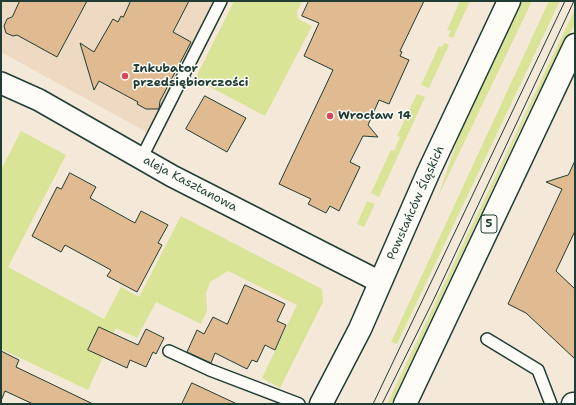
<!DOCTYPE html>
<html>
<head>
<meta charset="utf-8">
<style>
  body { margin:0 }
  #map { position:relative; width:576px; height:405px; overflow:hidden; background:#f4e8d8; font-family:"Shantell Sans",sans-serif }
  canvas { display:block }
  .frame { position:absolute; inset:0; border:2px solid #1f3d34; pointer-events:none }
</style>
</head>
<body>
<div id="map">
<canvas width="576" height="405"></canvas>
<div class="frame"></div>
</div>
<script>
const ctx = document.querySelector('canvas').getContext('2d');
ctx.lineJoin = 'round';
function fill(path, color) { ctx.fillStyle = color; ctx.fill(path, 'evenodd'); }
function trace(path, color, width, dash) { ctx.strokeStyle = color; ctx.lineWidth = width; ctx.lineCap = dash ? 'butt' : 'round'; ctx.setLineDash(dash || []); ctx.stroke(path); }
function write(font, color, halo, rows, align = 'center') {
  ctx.font = font + ' "Shantell Sans",sans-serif'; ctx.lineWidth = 3; ctx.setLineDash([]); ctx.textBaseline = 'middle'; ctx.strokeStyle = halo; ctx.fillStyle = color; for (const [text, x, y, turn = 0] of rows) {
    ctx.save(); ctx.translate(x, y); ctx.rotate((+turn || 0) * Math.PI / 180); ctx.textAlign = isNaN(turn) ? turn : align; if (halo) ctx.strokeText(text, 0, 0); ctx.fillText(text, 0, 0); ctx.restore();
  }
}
fill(new Path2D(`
  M1,1h228l-70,138 -158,-87z`), '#eedac3');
fill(new Path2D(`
  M234,1h68l-5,11 1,7 14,7 -47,90 -70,-37z
  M460,1h10l-17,37 -5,-2 3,-5 -4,-1z
  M522,1h10l-94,196 21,-61z
  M549,1h11l-163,343 -6,-2z
  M575,9v15l-45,85 -139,295h-4z
  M444,43l5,2 -20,43 -8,-3 18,-39 3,1z
  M417,94l8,3 -46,100 -8,-4 20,-43 3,1 6,-14 -3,-1z
  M21,131l45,24 -58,112 96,52 17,-32 18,10 42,-81 141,73 1,13 -43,86 -18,-10 35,-73 -69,-34 -18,11 -4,11 1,18 -6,13 -45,-22 -19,36 -21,-10 -28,62 -87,-41v-179z
  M367,201l8,3 -11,23 -7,-3z`), '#d9e497');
const building = new Path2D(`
  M20,1h67l-30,56 -40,-22 -4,1 -7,-3 -2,-7 3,-7 5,-2z
  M131,1h58l-16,31 18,10 -31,59 -1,8h-13l-9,-5 1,-2 -39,-21 -5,9 -14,-47 14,9 19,-33 5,3 3,-6 2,1z
  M309,1h115l-24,50 2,1 -2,4 9,4 -20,44 -10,-4 -11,25 10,12 -15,-1 -13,26 10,5 -21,44 -9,-5 -4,7 -18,-9 3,-5 -32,-15 54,-114 -29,-14 15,-33 -17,-7z
  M205,96l41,22 -19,34 -41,-23z
  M575,161v70l-19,40 19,18v70l-49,-46 -18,-9 54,-115 -16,-7 22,-7z
  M70,173l26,14 -6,11 45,25 6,-12 27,14 -10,18 4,2 -25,47 -30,-16 4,-6 -46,-25 -4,7 -29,-16 25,-49 4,2z
  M245,285l40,19 -8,17 9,4 -11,25 -10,-5 -8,17 -5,-2 -5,9 -32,-16 -4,10 -24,-11 10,-22 7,4 9,-17 14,7z
  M99,327l39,18 8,-16 18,9 -8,16 -3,-2 -7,15 -16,-7 -3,8 -39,-18z
  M1,351l18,9 -3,7 77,37h-60l-28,-13 -4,10z
  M192,383l45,21h-55z`);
fill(building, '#e0ba91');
trace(building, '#1f3d34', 1);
const lane = new Path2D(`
  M141,159l80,-158
  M487,339l51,31 13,34
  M169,351l41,19 89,34`);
const street = new Path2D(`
  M1,83l38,17 133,76 208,106`);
const secondary = new Path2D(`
  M573,404h2`);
const primary = new Path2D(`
  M321,404l39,-75 69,-158 80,-170
  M405,404l170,-359`);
trace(lane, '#1f3d34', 14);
trace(street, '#1f3d34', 24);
trace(secondary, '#1f3d34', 25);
trace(primary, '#1f3d34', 25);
trace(lane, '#fdfcf7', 11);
trace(street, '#fdfcf7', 21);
trace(secondary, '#fdfcf7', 22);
trace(primary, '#fdfcf7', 22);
trace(new Path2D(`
  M373,404l192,-403
  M382,404l51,-103 141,-300`), '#1f3d34', 1);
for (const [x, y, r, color] of [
  [125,76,4,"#d1495b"],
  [330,116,4,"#d1495b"]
]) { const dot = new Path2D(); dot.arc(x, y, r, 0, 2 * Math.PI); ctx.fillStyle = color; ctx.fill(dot); trace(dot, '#fdfcf7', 1.5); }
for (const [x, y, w] of [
  [489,224,16]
]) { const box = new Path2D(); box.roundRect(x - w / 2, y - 9, w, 18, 3); ctx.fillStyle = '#fdfcf7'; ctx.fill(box); trace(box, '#1f3d34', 1); }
write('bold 11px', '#1f3d34', null, [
  ["5",489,224]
]);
write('bold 12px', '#1f3d34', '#fdfcf7', [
  ["Inkubator",133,69],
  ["przedsiębiorczości",133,83],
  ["Wrocław 14",338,116]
], 'left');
write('12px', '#1f3d34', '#fdfcf7', [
  ["aleja Kasztanowa",190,184,28],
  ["Powstańców Śląskich",416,203,-66]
]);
</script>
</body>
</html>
